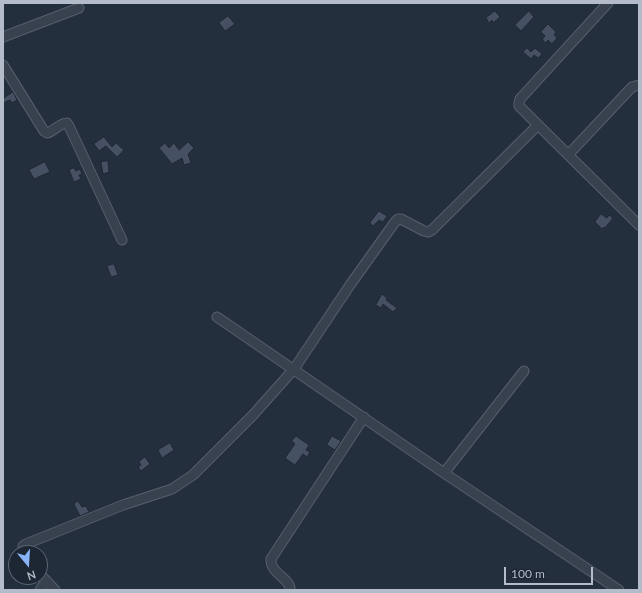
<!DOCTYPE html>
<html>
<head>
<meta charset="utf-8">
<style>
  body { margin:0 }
  #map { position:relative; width:642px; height:593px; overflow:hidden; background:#242f3e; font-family:Lato,sans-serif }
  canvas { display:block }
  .frame { position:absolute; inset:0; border:4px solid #b4bcc9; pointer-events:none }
  .north { position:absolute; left:8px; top:545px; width:40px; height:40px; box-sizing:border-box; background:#1d2633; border:1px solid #59626f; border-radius:50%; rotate:162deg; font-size:11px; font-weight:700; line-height:16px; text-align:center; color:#b4bcc9 }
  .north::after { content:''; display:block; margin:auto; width:14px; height:18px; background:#8ab4f8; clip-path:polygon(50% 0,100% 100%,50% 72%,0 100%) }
  .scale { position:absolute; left:504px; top:567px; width:89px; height:18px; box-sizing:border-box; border:2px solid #b4bcc9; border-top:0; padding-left:5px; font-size:12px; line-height:14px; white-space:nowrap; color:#b4bcc9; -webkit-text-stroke:3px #1d2633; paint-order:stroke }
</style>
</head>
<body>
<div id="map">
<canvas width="642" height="593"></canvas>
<div class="frame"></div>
<div class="north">N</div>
<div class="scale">100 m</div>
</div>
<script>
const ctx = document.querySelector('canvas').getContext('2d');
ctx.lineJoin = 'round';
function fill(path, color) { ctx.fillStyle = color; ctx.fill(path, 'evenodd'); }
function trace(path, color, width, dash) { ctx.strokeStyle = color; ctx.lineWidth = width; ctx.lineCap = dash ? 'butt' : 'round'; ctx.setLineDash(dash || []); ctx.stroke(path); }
const building = new Path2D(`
  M495,11l5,6 -7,6 -1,-3 -3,3 -3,-5z
  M529,11l5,6 -13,14 -6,-6z
  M228,16l7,8 -10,7 -6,-8z
  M548,24l8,8 -2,3 3,3 -5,6 -4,-4 -2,3 -4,-3 3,-4 -4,-4z
  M527,48l4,4 4,-4 7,6 -4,4 -4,-3 -3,4 -8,-7z
  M13,92l4,8 -5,3 -2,-3 -7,3v-4z
  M104,137l8,10 4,-4 8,7 -7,7 -11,-11 -7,5 -5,-7z
  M188,142l6,6 -6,6 3,9 -7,2 -2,-7 -10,6 -13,-16 6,-5 4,5 5,-5 5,7z
  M108,161l1,11 -6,2 -2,-12z
  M45,162l5,10 -16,7 -5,-9z
  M74,168l2,3 4,-2 2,5 -3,1 2,4 -7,3 -5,-12z
  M379,211l8,5 -4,6 -4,-2 -6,6 -3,-3z
  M601,214l6,4 2,-3 4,3 -8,10 -1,-1 -2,2 -7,-7z
  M114,264l4,11 -7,2 -4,-11z
  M382,294l5,4 -1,2 11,8 -4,4 -10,-8 -2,4 -5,-3z
  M296,436l13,9 -3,5 4,2 -3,5 -4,-3 -8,11 -10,-7 10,-14 -3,-3z
  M332,436l9,5 -6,9 -8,-5z
  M170,443l4,7 -12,8 -4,-8z
  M145,457l5,7 -9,7 -3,-4 3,-2 -2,-3z
  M78,501l4,6 4,-1 3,6 -9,4 -6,-12z`);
fill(building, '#455162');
trace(building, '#1f2835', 1);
const minor = new Path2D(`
  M608,3l-88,96 -1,4v3l120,119
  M3,37l76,-29
  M3,65l41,66 3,2c7,-2 13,-10 20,-10l2,3 53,114
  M568,155l64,-68 7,-2
  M217,317l227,156 175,117
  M444,473l80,-102
  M24,553l-1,-7 3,-2 97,-39 49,-16 21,-14 60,-60 41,-46 56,-84 45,-63 3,-3h3l23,12 4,1 4,-2 106,-105
  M40,574l15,16
  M40,590l6,-8
  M290,590c1,-12 -20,-16 -19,-31l93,-142`);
trace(minor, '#565f6c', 11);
trace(minor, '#38414e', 9);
</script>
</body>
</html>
